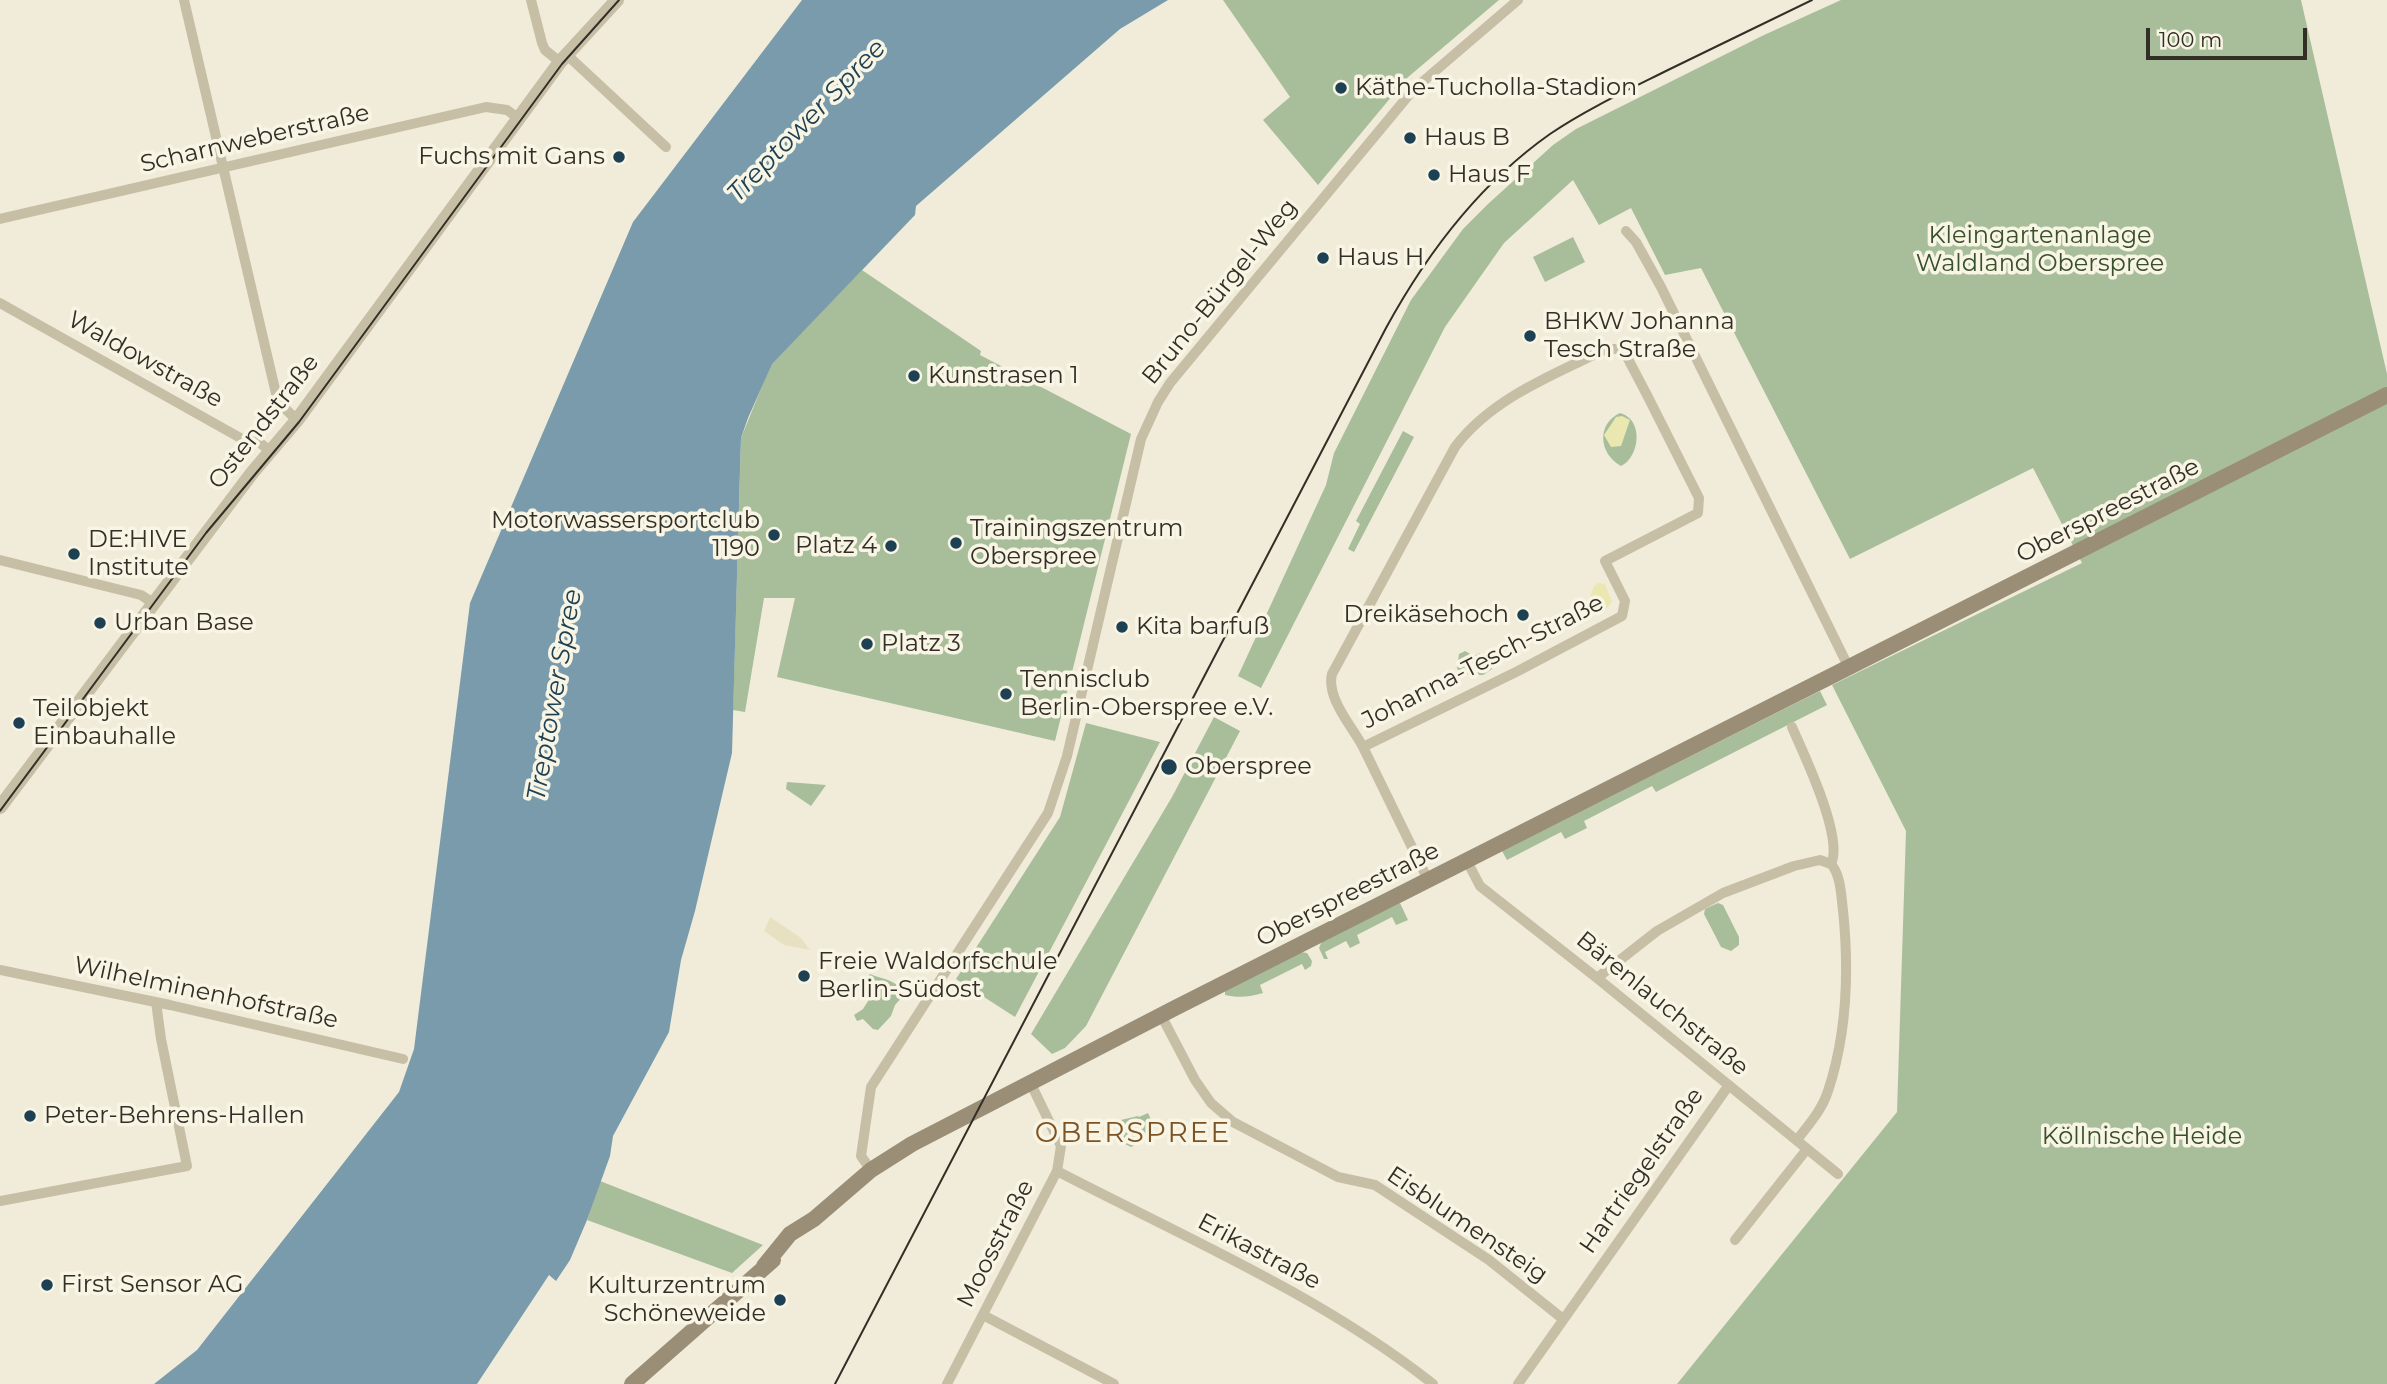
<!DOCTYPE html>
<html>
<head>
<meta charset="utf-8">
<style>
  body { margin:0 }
  #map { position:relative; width:2387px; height:1384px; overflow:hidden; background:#f0ecd9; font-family:Montserrat,sans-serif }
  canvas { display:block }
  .scale { position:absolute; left:2146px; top:28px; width:161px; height:32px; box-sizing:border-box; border:4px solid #332e26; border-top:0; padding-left:9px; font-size:21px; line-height:24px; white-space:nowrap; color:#332e26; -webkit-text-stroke:5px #f8f5e5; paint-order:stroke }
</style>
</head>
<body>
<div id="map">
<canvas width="2387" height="1384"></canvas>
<div class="scale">100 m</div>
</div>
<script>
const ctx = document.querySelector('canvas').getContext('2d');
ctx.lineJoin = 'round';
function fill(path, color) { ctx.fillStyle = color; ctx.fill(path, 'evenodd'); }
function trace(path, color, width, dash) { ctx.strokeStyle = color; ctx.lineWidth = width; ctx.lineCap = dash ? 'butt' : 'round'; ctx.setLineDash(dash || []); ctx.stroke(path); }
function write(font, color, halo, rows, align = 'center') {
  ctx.font = font + ' Montserrat,sans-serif'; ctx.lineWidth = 7; ctx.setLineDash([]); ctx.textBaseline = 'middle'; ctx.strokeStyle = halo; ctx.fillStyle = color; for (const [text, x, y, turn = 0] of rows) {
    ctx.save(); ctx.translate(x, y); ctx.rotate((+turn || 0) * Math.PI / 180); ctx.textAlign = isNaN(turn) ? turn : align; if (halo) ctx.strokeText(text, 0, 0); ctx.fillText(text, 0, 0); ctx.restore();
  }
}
fill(new Path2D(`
  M1223,0h276l-92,78 -89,107 -55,-65 27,-23z
  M1841,0h460l86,374v1010h-710l220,-272 9,-281 -74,-146 250,-122 -49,-95 -183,91 -149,-291 -36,7 -34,-67 -32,17 -26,-45 -69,63 -59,84 -184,361 -23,-12 88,-191 8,-32 77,-153 52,-71 25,-25 65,-59 23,-16 188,-94z
  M1573,237l12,25 -40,20 -12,-25z
  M862,270l119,81 -1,4 151,79 -76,307 -278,-64 18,-79h-31l-19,114 -12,-2 8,-272 30,-74z
  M1620,413c24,6 20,44 1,53 -22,-12 -25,-42 -1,-53z
  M1403,431l11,6 -60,115 -6,-3 12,-25 -4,-3z
  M1465,651l9,5 6,-3 2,7 9,6 1,3 -9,6h-4l-7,-13 -2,2 2,7 -4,4 -11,-6 2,-15z
  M1820,691l7,14 -171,87 -4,-6 -68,35 3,7 -22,11 -4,-7 -54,28 -5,-9z
  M1214,717l26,14 -154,295 -21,22 -13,6 -21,-20 141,-237z
  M1086,723l74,19 -145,275 -59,-38 104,-162z
  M787,782l39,3 -15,21 -25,-17z
  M1400,903l8,17 -12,5 -4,-8 -35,18 3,8 -10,5 -4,-7 -21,11 3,7h-4l-5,-11 3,-7z
  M1718,903l5,2 16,32v8l-8,6 -10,-4 -17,-33 1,-5z
  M1301,952l6,1 5,8 -1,5 -6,4 -3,-6 -42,21 3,8c-13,4 -25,5 -38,2v-6z
  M870,974c13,6 28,5 34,21l-9,10 -4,11 -13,14 -5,-1 -10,-10 -6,2 -3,-6 9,-6 7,-11 -6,-16z
  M1148,1113l7,15 -8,5 -4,8 -12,6 -10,-5 -5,-10 5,-12 17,-4 1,1z
  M600,1181l163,64 -31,28 -145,-53z`), '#a8be9a');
fill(new Path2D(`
  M1622,416l8,4 -9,26 -10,1 -7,-12 12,-18z
  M1598,583l7,1 7,18 -7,8 -19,-1 8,-23z`), '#eae7b1');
fill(new Path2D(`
  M770,917l31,21 9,12 -26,-5 -20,-14z`), '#e7e1c1');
fill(new Path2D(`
  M802,0h366l-48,29 -204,177 -1,9 -143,149 -24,54 -7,20 -1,32 -8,283 -37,158 -14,49 -12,72 -56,104 -3,20 -23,64 -17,40 -14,21 -7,-6 -72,109h-323l43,-34 202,-258 15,-43 56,-446 163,-381z`), '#7a9bab');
trace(new Path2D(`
  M184,0l94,402 19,18
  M531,0l11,43 3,7 15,12
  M566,54l100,93
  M0,219l486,-112 21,3 11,8
  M1626,231l10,11 25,45 188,381
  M0,303l244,137 16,3 10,8
  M0,560l141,35 12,8
  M1792,727c12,28 52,110 39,137
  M1363,747c-11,-21 -37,-49 -31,-73l123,-227c37,-49 98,-72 151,-98h12l9,8 20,38 52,103 -1,15 -93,48 20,40 -3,15 -104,55 -155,76 65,133
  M1467,861l13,25 117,92 241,196
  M0,970l170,35 233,54
  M1597,978l60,-47 66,-38 71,-27 26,-6 11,4
  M1161,1015l34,65 16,23 22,19 105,55 37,8 114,75 74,59
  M1797,1140c12,-16 25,-30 31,-49 19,-57 21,-122 15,-181 -2,-14 -2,-35 -12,-46
  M871,1170l-10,-14 10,-69 177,-274 19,-57 74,-317 17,-37 12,-19 243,-293 105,-90
  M1057,1171c127,66 263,124 376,213
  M0,1201l187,-35 -26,-127 -5,-37
  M1735,1240l72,-91
  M983,1315l131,69
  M947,1384l110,-213 4,-25 -31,-64
  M1518,1384l211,-299`), '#c7bea6', 10);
trace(new Path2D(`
  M0,807l252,-334 45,-53 263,-358 57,-62`), '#c7bea6', 14);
trace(new Path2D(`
  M764,1266l26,-32 24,-15 57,-49 41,-26 263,-136 1212,-613
  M632,1384l141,-124`), '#9a8e77', 16);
trace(new Path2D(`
  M0,811l206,-278 93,-111 263,-358 57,-64
  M835,1384l551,-1056c41,-75 93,-144 164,-194 37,-25 78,-44 118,-64 48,-23 96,-47 144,-70`), '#332e26', 2);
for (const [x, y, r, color] of [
  [1341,88,7,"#1e4053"],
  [1410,138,7,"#1e4053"],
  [619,157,7,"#1e4053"],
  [1434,175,7,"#1e4053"],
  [1323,258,7,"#1e4053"],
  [1530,336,7,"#1e4053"],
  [914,376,7,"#1e4053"],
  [774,535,7,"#1e4053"],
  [956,543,7,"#1e4053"],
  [891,546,7,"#1e4053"],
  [74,554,7,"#1e4053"],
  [1523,615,7,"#1e4053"],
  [100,623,7,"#1e4053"],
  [1122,627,7,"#1e4053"],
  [867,644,7,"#1e4053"],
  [1006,694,7,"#1e4053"],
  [19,723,7,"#1e4053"],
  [1169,767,9,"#1e4053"],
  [804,976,7,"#1e4053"],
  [30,1116,7,"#1e4053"],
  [47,1285,7,"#1e4053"],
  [780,1300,7,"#1e4053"]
]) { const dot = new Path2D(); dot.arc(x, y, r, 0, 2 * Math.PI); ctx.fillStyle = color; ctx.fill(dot); trace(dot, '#f8f5e5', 2.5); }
write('24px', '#332e26', '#f8f5e5', [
  ["Käthe-Tucholla-Stadion",1355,88],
  ["Haus B",1424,138],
  ["Fuchs mit Gans",605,157,"right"],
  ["Haus F",1448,175],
  ["Haus H",1337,258],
  ["BHKW Johanna",1544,322],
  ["Tesch Straße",1544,350],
  ["Kunstrasen 1",928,376],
  ["Motorwassersportclub",760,521,"right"],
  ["1190",760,549,"right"],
  ["Trainingszentrum",970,529],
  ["Oberspree",970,557],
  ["DE:HIVE",88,540],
  ["Institute",88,568],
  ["Platz 4",877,546,"right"],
  ["Dreikäsehoch",1509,615,"right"],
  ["Urban Base",114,623],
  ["Kita barfuß",1136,627],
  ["Platz 3",881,644],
  ["Tennisclub",1020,680],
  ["Berlin-Oberspree e.V.",1020,708],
  ["Teilobjekt",33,709],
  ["Einbauhalle",33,737],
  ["Oberspree",1185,767],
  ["Freie Waldorfschule",818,962],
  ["Berlin-Südost",818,990],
  ["Peter-Behrens-Hallen",44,1116],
  ["First Sensor AG",61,1285],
  ["Kulturzentrum",766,1286,"right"],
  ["Schöneweide",766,1314,"right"]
], 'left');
write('24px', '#332e26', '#f8f5e5', [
  ["Scharnweberstraße",255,139,-13],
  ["Bruno-Bürgel-Weg",1220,292,-51],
  ["Waldowstraße",145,360,29],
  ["Ostendstraße",264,422,-52],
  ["Oberspreestraße",2108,511,-27],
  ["Johanna-Tesch-Straße",1483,662,-27],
  ["Oberspreestraße",1348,895,-27],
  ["Wilhelminenhofstraße",206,993,12],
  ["Bärenlauchstraße",1662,1004,39],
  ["Hartriegelstraße",1642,1171,-55],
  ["Eisblumensteig",1467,1225,34],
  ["Moosstraße",996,1244,-63],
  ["Erikastraße",1259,1252,28]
]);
write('24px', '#38502b', '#f8f5e5', [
  ["Kleingartenanlage",2040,236],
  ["Waldland Oberspree",2040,264],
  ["Köllnische Heide",2142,1137]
]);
write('italic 26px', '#1e4053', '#f8f5e5', [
  ["Treptower Spree",807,121,-46],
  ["Treptower Spree",555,695,-80]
]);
ctx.letterSpacing = '2px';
write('28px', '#7e5324', '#f8f5e5', [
  ["OBERSPREE",1133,1134]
]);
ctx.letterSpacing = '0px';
</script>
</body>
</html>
